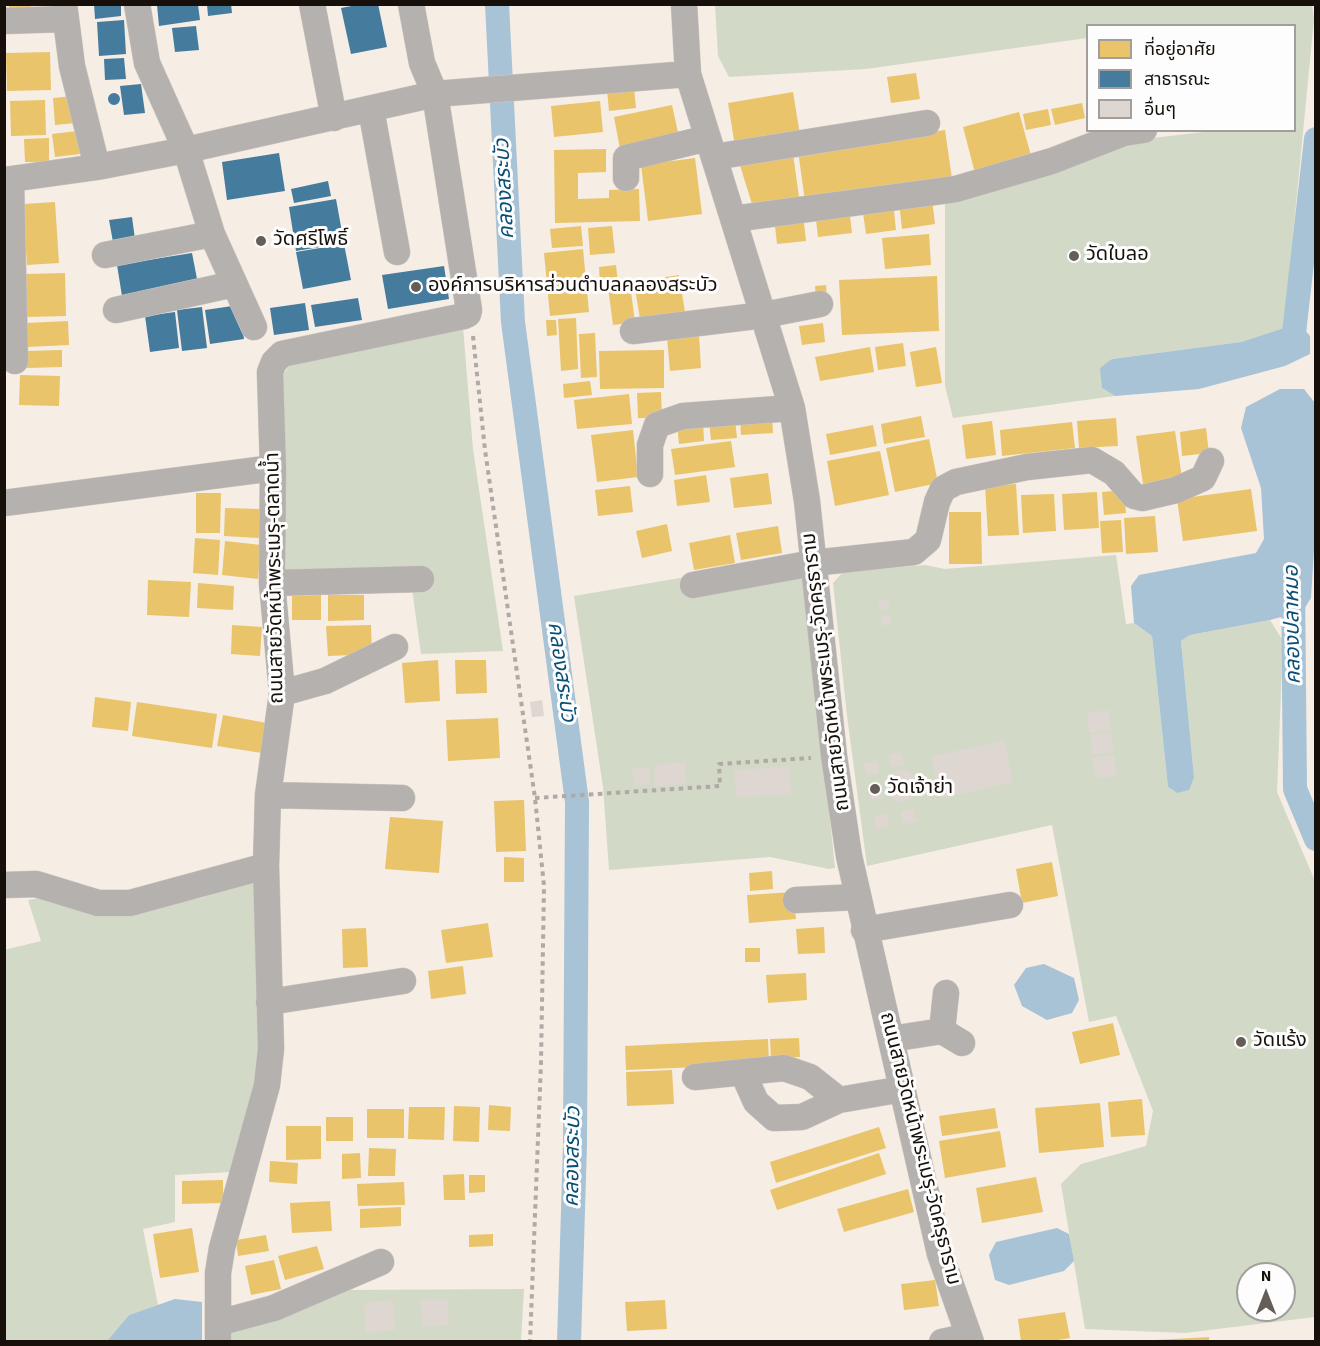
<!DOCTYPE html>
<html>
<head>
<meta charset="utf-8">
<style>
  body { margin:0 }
  #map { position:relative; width:1320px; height:1346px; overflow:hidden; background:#f6ede5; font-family:"Source Sans 3","Noto Sans Thai",sans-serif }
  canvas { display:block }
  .frame { position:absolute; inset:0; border:6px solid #17100a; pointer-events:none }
  .legend { position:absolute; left:1086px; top:24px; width:210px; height:108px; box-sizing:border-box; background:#fdfdfd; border:2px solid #a19e9c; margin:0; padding:8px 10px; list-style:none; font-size:18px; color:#17100a }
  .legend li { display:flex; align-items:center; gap:12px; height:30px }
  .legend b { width:30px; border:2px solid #a19e9c }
  .north { position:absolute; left:1236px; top:1262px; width:60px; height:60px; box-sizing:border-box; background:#fdfdfd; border:2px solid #a19e9c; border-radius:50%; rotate:0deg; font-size:16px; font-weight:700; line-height:24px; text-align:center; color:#17100a }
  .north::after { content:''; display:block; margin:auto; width:21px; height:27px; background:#655d57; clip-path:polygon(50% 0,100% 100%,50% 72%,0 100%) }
</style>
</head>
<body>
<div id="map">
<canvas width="1320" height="1346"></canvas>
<div class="frame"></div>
<ul class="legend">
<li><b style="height:16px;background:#e9c46a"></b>ที่อยู่อาศัย</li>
<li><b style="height:16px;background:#457b9d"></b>สาธารณะ</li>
<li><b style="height:16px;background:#ded6d0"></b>อื่นๆ</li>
</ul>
<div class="north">N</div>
</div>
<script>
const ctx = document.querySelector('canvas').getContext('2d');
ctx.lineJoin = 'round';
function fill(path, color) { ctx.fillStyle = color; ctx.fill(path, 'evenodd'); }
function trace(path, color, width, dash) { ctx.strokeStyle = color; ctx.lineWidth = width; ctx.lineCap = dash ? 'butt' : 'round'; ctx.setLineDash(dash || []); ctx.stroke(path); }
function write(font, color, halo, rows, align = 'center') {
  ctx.font = font + ' "Source Sans 3","Noto Sans Thai",sans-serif'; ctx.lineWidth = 6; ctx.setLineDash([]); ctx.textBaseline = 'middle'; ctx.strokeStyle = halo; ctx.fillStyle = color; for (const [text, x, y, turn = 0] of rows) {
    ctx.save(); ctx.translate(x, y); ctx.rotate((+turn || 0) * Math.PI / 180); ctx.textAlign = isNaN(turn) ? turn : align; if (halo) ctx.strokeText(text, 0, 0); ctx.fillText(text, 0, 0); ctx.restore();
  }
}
fill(new Path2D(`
  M715,5h597l2,14 -30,309 -43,14 -129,17 -10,29 13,8 -162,22 -8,-32v-186l182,-59 85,-10 82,-1v-104h-206l-1,12 -221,31 -137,8 -11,-21z
  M463,327l10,122 30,202 -82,3 -11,-79 -124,1 -3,-201 9,-14z
  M1116,555l10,69 8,-1 18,13 16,151 9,6 17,-16 -13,-136 9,-6 80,-15 13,21 -6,151 38,89v436l-130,16 -100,-4 -24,-145 20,-20 65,-18 7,-35 -37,-95 -27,6 -37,-197 -185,41 -20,-150 -14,-133 10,-11 82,-7 20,4zM1248,1274h36v36h-36z
  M803,557l32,311 -6,1 -59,-12 -161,13 -6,-83 -29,-191z
  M258,878l5,171 -33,123 -55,3v47l-32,7 15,76 -29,10 -22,26h-102l-1,-391 37,-9 -13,-41 29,-5 42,20 102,-17z
  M524,1289l-3,52 -291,1 1,-11 108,-41z`), '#d2dac7');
fill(new Path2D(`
  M1284,328l20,1 6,7v18l-25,12 -86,23 -84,7 -13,-8 -2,-20 12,-9 129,-17z
  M1280,389h24l11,14 1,114 -5,81 -8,13 -33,9 -80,15 -9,6 13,136 -5,13 -12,3 -9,-6 -16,-151 -18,-13 -3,-37 8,-11 117,-22 8,-14 -3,-51 -20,-60 5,-21z
  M1044,964l30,14 5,22 -7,13 -25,7 -25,-14 -8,-21 12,-17z
  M1057,1228l12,6 5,27 -10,10 -55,14 -14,-5 -6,-25 7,-13z
  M175,1299l27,3v39h-95l22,-26z`), '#a8c2d6');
fill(new Path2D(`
  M9,4h22v4h-22z
  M50,52l1,38 -44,1 -1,-38z
  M916,73l4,26 -29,4 -4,-26z
  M634,88l2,20 -27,3 -2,-21z
  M793,92l7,43 -65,11 -7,-43z
  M73,96l3,27 -21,2 -2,-27z
  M45,100l1,35 -35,1 -1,-35z
  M600,101l3,31 -49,5 -3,-31z
  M1082,103l3,15 -30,7 -4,-16z
  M672,105l7,32 -59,12 -6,-32z
  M1048,109l3,16 -25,5 -3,-16z
  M1019,112l13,47 -57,14 -12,-46z
  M945,130l7,49 -147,22 -7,-50z
  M77,131l3,23 -25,3 -3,-23z
  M49,138v24h-24l-1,-23z
  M606,149v23l-28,1v26l31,-1v-8l30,-1 1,32 -85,2 -1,-73z
  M793,154l6,43 -47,7 -13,-42z
  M695,158l7,56 -54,7 -7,-56z
  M932,199l3,25 -33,5 -3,-27z
  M55,202l4,61 -32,2 -4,-61z
  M893,202l3,28 -30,4 -4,-28z
  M849,208l3,25 -34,4 -3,-25z
  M803,214l3,27 -29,3 -3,-27z
  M581,226l2,20 -31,2 -2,-19z
  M612,226l3,27 -25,2 -2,-27z
  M929,234l2,31 -46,4 -3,-31z
  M583,249l6,63 -39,4 -6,-63z
  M616,265l2,18 -18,2 -1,-18z
  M65,273l1,43 -40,1 -1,-43z
  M679,275l7,43 -45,7 -7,-43z
  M937,276l2,55 -97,4 -3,-55z
  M630,284l5,38 -22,3 -5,-38z
  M826,285l1,15 -11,1 -1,-15z
  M576,318l2,51 -17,2 -3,-52z
  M546,320h10l1,15 -10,1z
  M68,321l1,24 -42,2 -1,-24z
  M823,323l2,19 -23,3 -3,-19z
  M595,333l2,44 -16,1 -2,-44z
  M699,335l2,33 -31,3 -3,-33z
  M903,343l3,23 -28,4 -3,-23z
  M870,347l4,25 -54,9 -5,-24z
  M936,347l6,36 -26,4 -6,-35z
  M62,350v17l-35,1 -1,-17z
  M664,350v38l-64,1 -1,-38z
  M20,375l40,1 -1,30 -40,-1z
  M590,381l2,14 -28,3 -1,-14z
  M661,392l1,26h-24l-1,-25z
  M629,394l3,30 -55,5 -3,-29z
  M772,416l1,17 -32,2 -1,-17z
  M921,416l4,21 -41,7 -3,-20z
  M1116,418l2,28 -39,2 -2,-27z
  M735,419l2,19 -26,2 -2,-18z
  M703,421l1,20 -25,3 -2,-21z
  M992,421l4,34 -30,4 -4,-34z
  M1072,422l3,26 -73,8 -2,-26z
  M873,425l4,21 -47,9 -4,-21z
  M1206,428l3,25 -27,3 -2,-24z
  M633,430l5,47 -41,5 -6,-47z
  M1175,431l7,47 -39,6 -7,-48z
  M929,439l9,44 -43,9 -9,-44z
  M731,441l4,26 -60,8 -4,-26z
  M880,451l9,44 -54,11 -8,-45z
  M768,473l4,31 -38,4 -4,-30z
  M706,475l4,27 -33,4 -3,-26z
  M1016,484l3,51 -31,1 -3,-50z
  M630,486l3,26 -35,4 -3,-26z
  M1251,489l6,42 -74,10 -6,-42z
  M1124,490l2,23 -22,2 -2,-23z
  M1097,492l2,36 -35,2 -2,-36z
  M196,493h25l-1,40h-24z
  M1054,494l2,37 -33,2 -2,-38z
  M225,508l35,1 -1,29 -35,-2z
  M949,512h32l1,52h-33z
  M1155,516l3,36 -32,2 -2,-36z
  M1121,520l2,32 -21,1 -2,-32z
  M667,524l5,27 -30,7 -6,-27z
  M778,526l4,27 -41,7 -5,-27z
  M730,535l5,28 -41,7 -5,-27z
  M195,538l25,2 -2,35 -25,-2z
  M225,541l36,4 -3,34 -36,-4z
  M148,580l43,2 -2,35 -42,-2z
  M198,583l36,3 -1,24 -36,-2z
  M321,595v25h-29v-24z
  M328,595h36v25l-36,1z
  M232,625l30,2 -2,29 -29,-2z
  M371,625l1,29 -44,2 -2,-30z
  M438,660l2,41 -35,2 -3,-40z
  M455,660h31l1,33 -31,1z
  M95,697l36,5 -3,29 -36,-4z
  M137,702l80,12 -5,34 -80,-12z
  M223,715l44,8 -5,30 -45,-7z
  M498,718l2,40 -52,3 -2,-41z
  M524,800l2,51 -30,1 -2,-51z
  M390,817l53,4 -4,52 -54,-4z
  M504,857l20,1v24h-20z
  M1052,862l6,34 -36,7 -6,-34z
  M772,871l1,18 -23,2 -1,-18z
  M793,892l3,27 -47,4 -2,-28z
  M488,923l5,34 -47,6 -5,-33z
  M824,927l1,26 -27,1 -2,-25z
  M366,928l2,39 -25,1 -1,-39z
  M745,948h15v14h-15z
  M463,966l3,28 -35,5 -3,-28z
  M806,973l1,27 -39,3 -2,-28z
  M1113,1023l7,32 -40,9 -8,-32z
  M799,1038l1,19 -29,1 -1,-19z
  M768,1039l1,25 -143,6 -1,-24z
  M672,1070l2,34 -47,2 -1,-34z
  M1142,1099l3,36 -34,2 -3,-35z
  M1100,1103l4,44 -65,6 -4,-45z
  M489,1105l22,2 -1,24 -22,-1z
  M454,1106l26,1 -1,35 -26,-1z
  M409,1107h36l-1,33 -36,-1z
  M995,1108l3,20 -56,8 -3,-20z
  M367,1109h37v29h-37z
  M326,1117h27v24h-27z
  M286,1126h35v33l-35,1z
  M879,1127l7,21 -110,35 -6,-21z
  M1000,1131l6,36 -61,11 -6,-37z
  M369,1148l27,1 -1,27h-27z
  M360,1153l1,25 -19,1v-25z
  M879,1153l7,21 -109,36 -7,-20z
  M270,1161l28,2 -1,21 -28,-2z
  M464,1174l1,26h-21l-1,-25z
  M469,1175h16v17l-16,1z
  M1036,1177l7,35 -61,11 -6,-35z
  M223,1180v23l-41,1v-23z
  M404,1182l1,23 -47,1 -1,-22z
  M908,1189l6,23 -70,20 -7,-23z
  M330,1201l2,30 -40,2 -2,-30z
  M401,1207v19l-41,2v-19z
  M192,1228l7,44 -39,6 -7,-44z
  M493,1234v12l-24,1v-12z
  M266,1235l3,16 -31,5 -2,-16z
  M317,1246l7,23 -39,11 -7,-24z
  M274,1260l7,29 -30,6 -6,-29z
  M935,1280l4,26 -35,4 -3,-26z
  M665,1300l2,29 -40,2 -2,-29z
  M1065,1312l5,26 -25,4h-24l-3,-23z
  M1209,1337v5h-53l-1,-2z`), '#e9c46a');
fill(new Path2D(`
  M94,4h27v12l-26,3z
  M207,4h24l1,9 -24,3z
  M362,4h16l9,43 -36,7 -10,-46z
  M157,5h41l2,15 -41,6z
  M124,20l2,34 -27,2 -2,-34z
  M196,26l3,24 -24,2 -3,-24z
  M124,58l2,21 -21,1 -1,-21z
  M141,84l4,29 -21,2 -4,-29z
  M108 99a6 6 0 1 1 12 0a6 6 0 1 1-12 0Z
  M279,153l6,38 -58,9 -5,-38z
  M328,181l3,15 -37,7 -3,-14z
  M336,199l8,44 -48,8 -7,-44z
  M132,217l3,22 -22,3 -4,-22z
  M344,244l7,36 -48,9 -7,-37z
  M192,253l6,31 -76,12 -5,-31z
  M444,266l5,33 -61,10 -6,-34z
  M358,298l4,22 -47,7 -4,-22z
  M305,303l4,27 -35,5 -4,-27z
  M239,305l5,34 -34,5 -5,-34z
  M202,307l5,41 -25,3 -5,-41z
  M175,312l4,36 -29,4 -5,-36z`), '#457b9d');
trace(new Path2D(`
  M497,4l16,318 64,480 -2,342 -6,198
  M1293,342l23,-203
  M1293,581l2,208 21,50`), '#a8c2d6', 24);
fill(new Path2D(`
  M878.5 605a5.5 5.5 0 1 1 11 0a5.5 5.5 0 1 1-11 0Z
  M880.5 620a5.5 5.5 0 1 1 11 0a5.5 5.5 0 1 1-11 0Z
  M542,700l2,16 -12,1 -2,-15z
  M1108,710l3,20 -22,3 -2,-20z
  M1111,732l3,20 -22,3 -2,-20z
  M1004,740l9,42 -72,17 -10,-42z
  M902,752l2,13 -13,3 -3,-13z
  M1114,755l3,21 -22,3 -3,-21z
  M876,761l3,12 -13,3 -3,-12z
  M685,762l1,22 -31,3 -1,-22z
  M790,767l1,28 -55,2 -2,-27z
  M649,768l1,17 -16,1 -2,-17z
  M886 786a16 16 0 1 1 32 0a16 16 0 1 1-32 0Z
  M880,785l3,13 -12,2 -3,-13z
  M914,809l3,13 -14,2 -2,-13z
  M887,813l3,14 -14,2 -2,-13z
  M448,1299l1,26 -27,1 -1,-26z
  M393,1300l2,30 -29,3 -2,-30z`), '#ded6d0');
const minor = new Path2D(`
  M64,4l8,62 25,101
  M137,4l10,59 39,87 26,84 42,93
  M312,4l22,114
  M684,4l4,70 104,334 15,93 27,255 15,100 91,398 31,88
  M4,21l61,-2
  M371,109l26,143
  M714,157l213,-34
  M626,178v-20l82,-20
  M4,180l93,-13 89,-17 249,-56 253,-20
  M11,180l4,181
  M733,219l223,-30 96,-28 72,-28 20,-3
  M105,255l107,-21
  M116,310l118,-26
  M633,331l131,-16 56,-11
  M650,474v-29l7,-20 26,-9 109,-8
  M4,503l269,-35
  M272,583l149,-4
  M693,585l120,-22 101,-11 14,-12 9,-38 6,-13 13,-7 71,-15 65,-7 22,13 20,23 8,2 34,-8 27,-12 8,-17
  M282,693l43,-12 70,-34
  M268,795l134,3
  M4,885l32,-1 62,19h32l136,-37
  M796,900l61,-3
  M864,930l146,-25
  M269,1002l134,-21
  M942,1031l4,-38
  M891,1039l51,-8 20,12
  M743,1073l13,29 18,16 28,-1 37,-17 64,-11
  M695,1077l89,-9 26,9 29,23
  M218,1323l56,-15 107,-46
  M218,1342v-69l4,-25 45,-163 4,-36 -5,-183 2,-71 14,-102 -10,-110 1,-115 -3,-96 4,-10 8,-8 182,-38 4,-2 1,-4 -34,-216 -13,-31 -11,-59
  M942,1342l27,-6`);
trace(minor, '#d1cac4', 27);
trace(new Path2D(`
  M473,336l12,114 50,348 9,88 -3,177 -11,279
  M535,798l185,-12 -1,-22 92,-6`), '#afaaa6', 4, [4.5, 4.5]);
trace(minor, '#b5b1ae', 26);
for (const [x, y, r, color] of [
  [261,241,6,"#655d57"],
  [1074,256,6,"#655d57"],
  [416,287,6,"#655d57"],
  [875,789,6,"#655d57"],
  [1241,1042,6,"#655d57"]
]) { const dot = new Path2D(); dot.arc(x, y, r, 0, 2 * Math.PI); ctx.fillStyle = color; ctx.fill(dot); trace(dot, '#fdfdfd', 2); }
write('20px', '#17100a', '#fdfdfd', [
  ["วัดศรีโพธิ์",273,241],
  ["วัดใบลอ",1086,256],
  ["องค์การบริหารส่วนตำบลคลองสระบัว",428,287],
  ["วัดเจ้าย่า",887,789],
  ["วัดแร้ง",1253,1042]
], 'left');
write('20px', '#17100a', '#fdfdfd', [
  ["ถนนสายวัดหน้าพระเมรุ-ตลาดน้ำ",276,578,-91],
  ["ถนนสายวัดหน้าพระเมรุ-วัดครุธาราม",827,672,-97],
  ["ถนนสายวัดหน้าพระเมรุ-วัดครุธาราม",919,1149,76]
]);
write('italic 21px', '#094e77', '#fdfdfd', [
  ["คลองสระบัว",506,189,-93],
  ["คลองปลาหมอ",1294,625,-91],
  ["คลองสระบัว",560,672,82],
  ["คลองสระบัว",574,1157,-89]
]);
</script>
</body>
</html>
